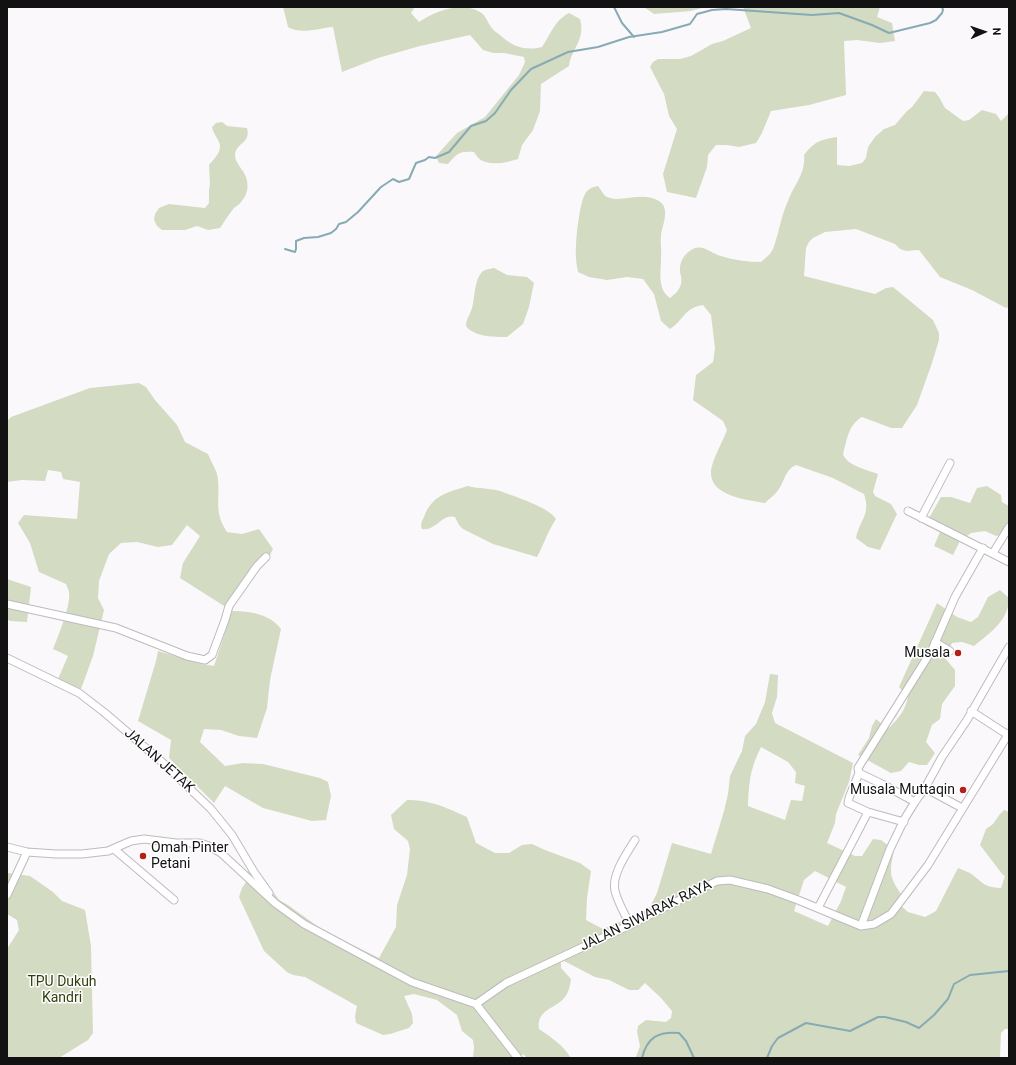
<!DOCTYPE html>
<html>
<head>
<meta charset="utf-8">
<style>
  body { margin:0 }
  #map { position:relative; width:1016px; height:1065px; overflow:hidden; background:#fbf8fc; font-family:Roboto,sans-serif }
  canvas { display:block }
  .frame { position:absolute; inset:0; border:8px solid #131213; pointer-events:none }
  .north { position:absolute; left:964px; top:12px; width:40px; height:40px; -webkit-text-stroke:3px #fff; paint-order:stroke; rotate:88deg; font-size:11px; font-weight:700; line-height:16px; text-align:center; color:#131213 }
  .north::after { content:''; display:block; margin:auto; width:14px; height:18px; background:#131213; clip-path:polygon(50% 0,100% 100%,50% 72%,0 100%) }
</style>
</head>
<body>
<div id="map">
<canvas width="1016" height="1065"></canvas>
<div class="frame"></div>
<div class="north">N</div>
</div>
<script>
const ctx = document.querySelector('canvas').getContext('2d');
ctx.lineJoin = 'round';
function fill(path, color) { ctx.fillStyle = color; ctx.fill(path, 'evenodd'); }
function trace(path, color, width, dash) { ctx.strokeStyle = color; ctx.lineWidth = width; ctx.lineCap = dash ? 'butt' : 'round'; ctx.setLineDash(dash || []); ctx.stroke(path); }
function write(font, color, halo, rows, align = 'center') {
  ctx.font = font + ' Roboto,sans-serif'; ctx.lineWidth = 3; ctx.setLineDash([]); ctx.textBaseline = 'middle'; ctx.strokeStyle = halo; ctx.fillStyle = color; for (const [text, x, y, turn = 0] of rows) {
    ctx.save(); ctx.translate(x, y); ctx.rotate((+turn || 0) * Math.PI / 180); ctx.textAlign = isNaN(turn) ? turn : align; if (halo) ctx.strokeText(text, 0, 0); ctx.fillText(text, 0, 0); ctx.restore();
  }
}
fill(new Path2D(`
  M283,7h132l-4,6 8,9c16,-11 42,-21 61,-10 6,3 7,10 11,15 2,3 6,6 9,8 13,12 25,16 42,12 9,-13 12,-26 27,-34l11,6c6,21 -9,30 -11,47l-28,18 -1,27 -7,19 -11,15 -4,14c-10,3 -24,7 -35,2 -4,-1 -7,-6 -9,-9 -15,-1 -16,1 -26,12l-9,-1 -3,-7 21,-23 28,-16 34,-42 6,-13 -1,-5 -20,-4h-11l-10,-3 -13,-15 -50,11 -42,12 -36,14 -9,-45c-14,1 -32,8 -45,0z
  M644,7h61l-14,4 -37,3z
  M743,7h137l-3,10 15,6 3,18 -15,2 -23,-3 -13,1 2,54 -37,10 -38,6 -9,22 -6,10 -17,4 -12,-2h-11l-8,10 -1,12 -11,31 -29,-6 -4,-18 14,-45 -8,-13 -5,-22 -14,-27 3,-5 5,-3h22l11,-3 21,-12 11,-3 28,-13z
  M924,91l11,1 4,5 6,11 18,13 6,-1 13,-10 14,4 5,7 8,-8v194l-3,1 -34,-18 -32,-13 -21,-27 -13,1 -6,-2 -5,-5 -39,-15 -31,3 -12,6 -4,4 -3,6 -2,28 71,18 11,-6 7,-1 40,33 6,13v7l-7,23 -15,42 -15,23h-11l-29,-11c-14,8 -15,23 -19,37 4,12 25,16 35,20l-5,18 2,4 16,8 6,10 -17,36 -12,-3 -12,-9c4,-19 15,-23 8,-44l-31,-16 -37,-13c-11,5 -11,15 -17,24 -3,5 -10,10 -14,14 -18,-3 -56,-7 -54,-32 1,-11 12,-30 16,-41l-4,-9 -30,-21 3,-25 17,-13 2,-14 -4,-33 -8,-10c-19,3 -19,15 -33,24l-9,-8 -7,-27 -11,-15 -16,-2 -20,3 -18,-3 -11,-5c-1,-5 -2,-10 -2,-16 -1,-12 3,-51 9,-62 3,-5 7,-7 13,-8l7,10c4,2 8,3 12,3 14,0 29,-6 42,2 12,7 3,25 2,35 -1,7 1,15 0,22 0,14 -4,31 9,40 5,-4 9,-7 11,-14 1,-4 0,-8 -1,-12 -1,-11 5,-20 15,-24 9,-3 18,6 26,8 13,4 26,6 40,6l9,-8 3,-5c6,-16 8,-33 15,-48 6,-16 18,-28 16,-46 11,-14 16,-15 33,-18v28l12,1 13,-3 4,-5 2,-11 7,-10 9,-8 11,-4 12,-14 5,-4z
  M222,122l5,4 20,2c4,16 -11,14 -12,27 0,8 8,14 11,22 3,9 2,17 -5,25 -2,3 -5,4 -7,6 -5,6 -10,14 -14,20l-12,2 -11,-4 -12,4h-23l-5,-4 -3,-6 1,-6 4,-6 10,-4 36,4 4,-5v-13l1,-6 -1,-19c5,-6 14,-14 10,-23 -2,-5 -6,-9 -7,-15l4,-4z
  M494,268l13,7 20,2 7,6 -5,24 -6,17 -16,13c-13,0 -33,0 -41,-11 0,-7 4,-11 6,-18 3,-10 2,-28 10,-36 3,-3 8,-3 12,-4z
  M139,383l7,4 9,13 22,25 8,17 23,12c3,8 10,18 10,26 2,22 -4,32 9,52l15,2 17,-5 14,20 -4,8 -37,48v6c18,0 38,3 49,18l-11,51 -3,28 -10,30 -18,-2 -18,-6 -17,-1 -4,13 25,24 18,-3 20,1 57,14 8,4 3,14 -5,24 -14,1 -49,-13 -38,-22 -11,17 -45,-45 2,-18 -33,-19 18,-60 2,-10 44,13 12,2 18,-55 -52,-33 3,-15 17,-27 -13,-11 -15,20 -14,2 -21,-5 -16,1 -12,11 -10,27 -1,17 6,12 -11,46 -12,33 -23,-10 10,-23 -15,-7c5,-12 18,-44 16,-56 0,-3 -2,-6 -3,-9l-27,-12 -9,-29 -12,-20 6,-8 53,4 3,-37 -17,-3 -2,-7 -13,-2 -3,11 -23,-1 -15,2v-61l4,-4 79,-29z
  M468,486c11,3 22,2 32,5 13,5 49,16 56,28 -8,12 -12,25 -19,38l-44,-13 -30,-15 -4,-4 -4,-8c-13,-4 -20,15 -33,12 -2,-5 0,-8 2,-12 8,-22 24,-25 44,-31z
  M987,486l14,9 1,7 7,4v27l-13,3 -11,-5 -14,2 -11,8 -7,14 -19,-9 6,-14 -15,-7 16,-28h10l19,6 7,-15z
  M7,579l24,8 -4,35 -17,-1 -3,-2z
  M1000,590l9,8c0,22 -19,35 -35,48l-12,-4 -10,1 -7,15 10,12v16l-13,18 -2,15 -8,6 -6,17 9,11 -8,12h-8l-10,-3 -8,9 -10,2 -33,-18 11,-17 3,-12 4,-7 12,10c10,-10 18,-19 20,-33l-9,-9 38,-84 20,14 14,5 7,-5 10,-20z
  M770,674l8,1 -1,22 -5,16 3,10 78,40 -4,19 -13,32 -1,9 -8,20 28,13h7l11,-17 8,1 13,10c-4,21 -6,25 7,44l-4,8 11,10 17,5 11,-6 22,-43c4,2 8,3 12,5 13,9 12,14 31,15l4,-12 -2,-1 -23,-30 6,-16 7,-5 7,-10 4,-4 5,2v217h-4l-4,4 -1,25h-368l4,-1 4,-11 -3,-14 1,-6 8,-6 20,2 5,-4 1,-7 -11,-13 -16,-15 -7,7h-9l-20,-10 -14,-3 -31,-16 -3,1v6l10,11c-1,6 -2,13 -6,18 -9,12 -29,12 -26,32 13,9 23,15 32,29h-44l-4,-4 -4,4h-46l1,-11 -1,-7 -11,-9 -5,-16 -20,-15 -23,-6 -10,2 8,18 1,9 -4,5 -19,6 -7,1 -27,-12 -1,-7 2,-10 -52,-29 -12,-2 -6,-3 -23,-21 -25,-54 3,-9 4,-6 11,1 8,-3 14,20 9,5 36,26 55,27 17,-31 1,-22 10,-30 3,-26 -2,-8 -14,-12 -3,-14 16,-15c21,-1 41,8 60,17l9,26 19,10h14l13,-8 10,-1 13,6 35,13 11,8 -4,27 -1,22 17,9 46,-20 8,-16 15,-50 39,11 13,-43 4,-17 2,-18 12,-25 3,-15 11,-12 9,-22zM761,747l27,15 8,10 -1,11 10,3 -3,15 -11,-1 -6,20 -37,-14c1,-25 2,-36 13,-59zM815,871l31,16 -5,14 -13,25 -34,-15 10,-31z
  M8,873l22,3 23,16 9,9 23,9 6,36 2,87 -5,7 -29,18h-52v-109l12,-19 -2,-10 -10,-6v-39z`), '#d3dbc2');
trace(new Path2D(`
  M614,7l8,16 12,14
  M285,249l10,3 1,-3v-8l8,-3 14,-1 13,-4 5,-4 3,-5 7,-2 12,-10 23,-25 12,-8 6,3 10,-3 7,-16 9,-3 4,-3 6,1 14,-6 22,-26 15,-5 9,-8 16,-23 20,-21 37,-17 30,-5 31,-10 33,-5 28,-8 7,-10 15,-4 14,-1 86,6 27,-2 33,12 17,8 41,-10 6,-3 6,-7 1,-3 -1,-3
  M642,1058c5,-21 17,-27 37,-25l7,8 8,17
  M767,1058l5,-12 6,-8 28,-15 44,8 28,-14h7l21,5 13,6 15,-13 14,-16 6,-15 16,-9 39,-4`), '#87abb4', 2);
const minor = new Path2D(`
  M908,511l101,51
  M921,518l29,-55
  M993,553l16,-26
  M7,604l109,24 71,28 18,4 7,-5 13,-35 4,-14 28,-40 9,-9
  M935,642l15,9
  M7,658l72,35 26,20 57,49 49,47 21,26 22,37 15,21
  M971,711l37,24
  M859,773l-10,25 -1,5 20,9 36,10
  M925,788l37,20
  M915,802l-31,-17 -25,-12 -1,-5 74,-118 23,-53 28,-49
  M7,847l20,5 29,2h26l26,-3 23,-10 13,-2 32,4h24l9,3 12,7 54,50 29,21 108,58 64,22
  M114,849l60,51
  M7,895l20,-43
  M818,908l50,-96
  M630,925c-5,-11 -12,-22 -15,-34 -4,-16 12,-38 20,-51
  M861,926l29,-77 15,-31 10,-16 10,-14 17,-31 25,-37 42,-73
  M476,1004l30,-21 124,-58 87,-44 13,-1 38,9 30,11 63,26 13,-2 17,-10 37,-49 81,-132
  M476,1004l42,54`);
trace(minor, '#bebabe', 9);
trace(minor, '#fff', 7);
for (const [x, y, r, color] of [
  [958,653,4,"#b12118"],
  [963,790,4,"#b12118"],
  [143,856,4,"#b12118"]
]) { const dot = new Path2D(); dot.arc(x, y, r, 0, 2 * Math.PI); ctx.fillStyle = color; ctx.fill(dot); trace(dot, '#fff', 1.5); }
write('14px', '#131213', '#fff', [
  ["Musala",950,653],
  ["Musala Muttaqin",955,790],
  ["Omah Pinter",151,848,"left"],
  ["Petani",151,864,"left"]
], 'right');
write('14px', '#131213', '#fff', [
  ["JALAN JETAK",159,761,42],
  ["JALAN SIWARAK RAYA",646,916,-26]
]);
write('14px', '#333e0e', '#fff', [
  ["TPU Dukuh",62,982],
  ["Kandri",62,998]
]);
</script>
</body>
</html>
